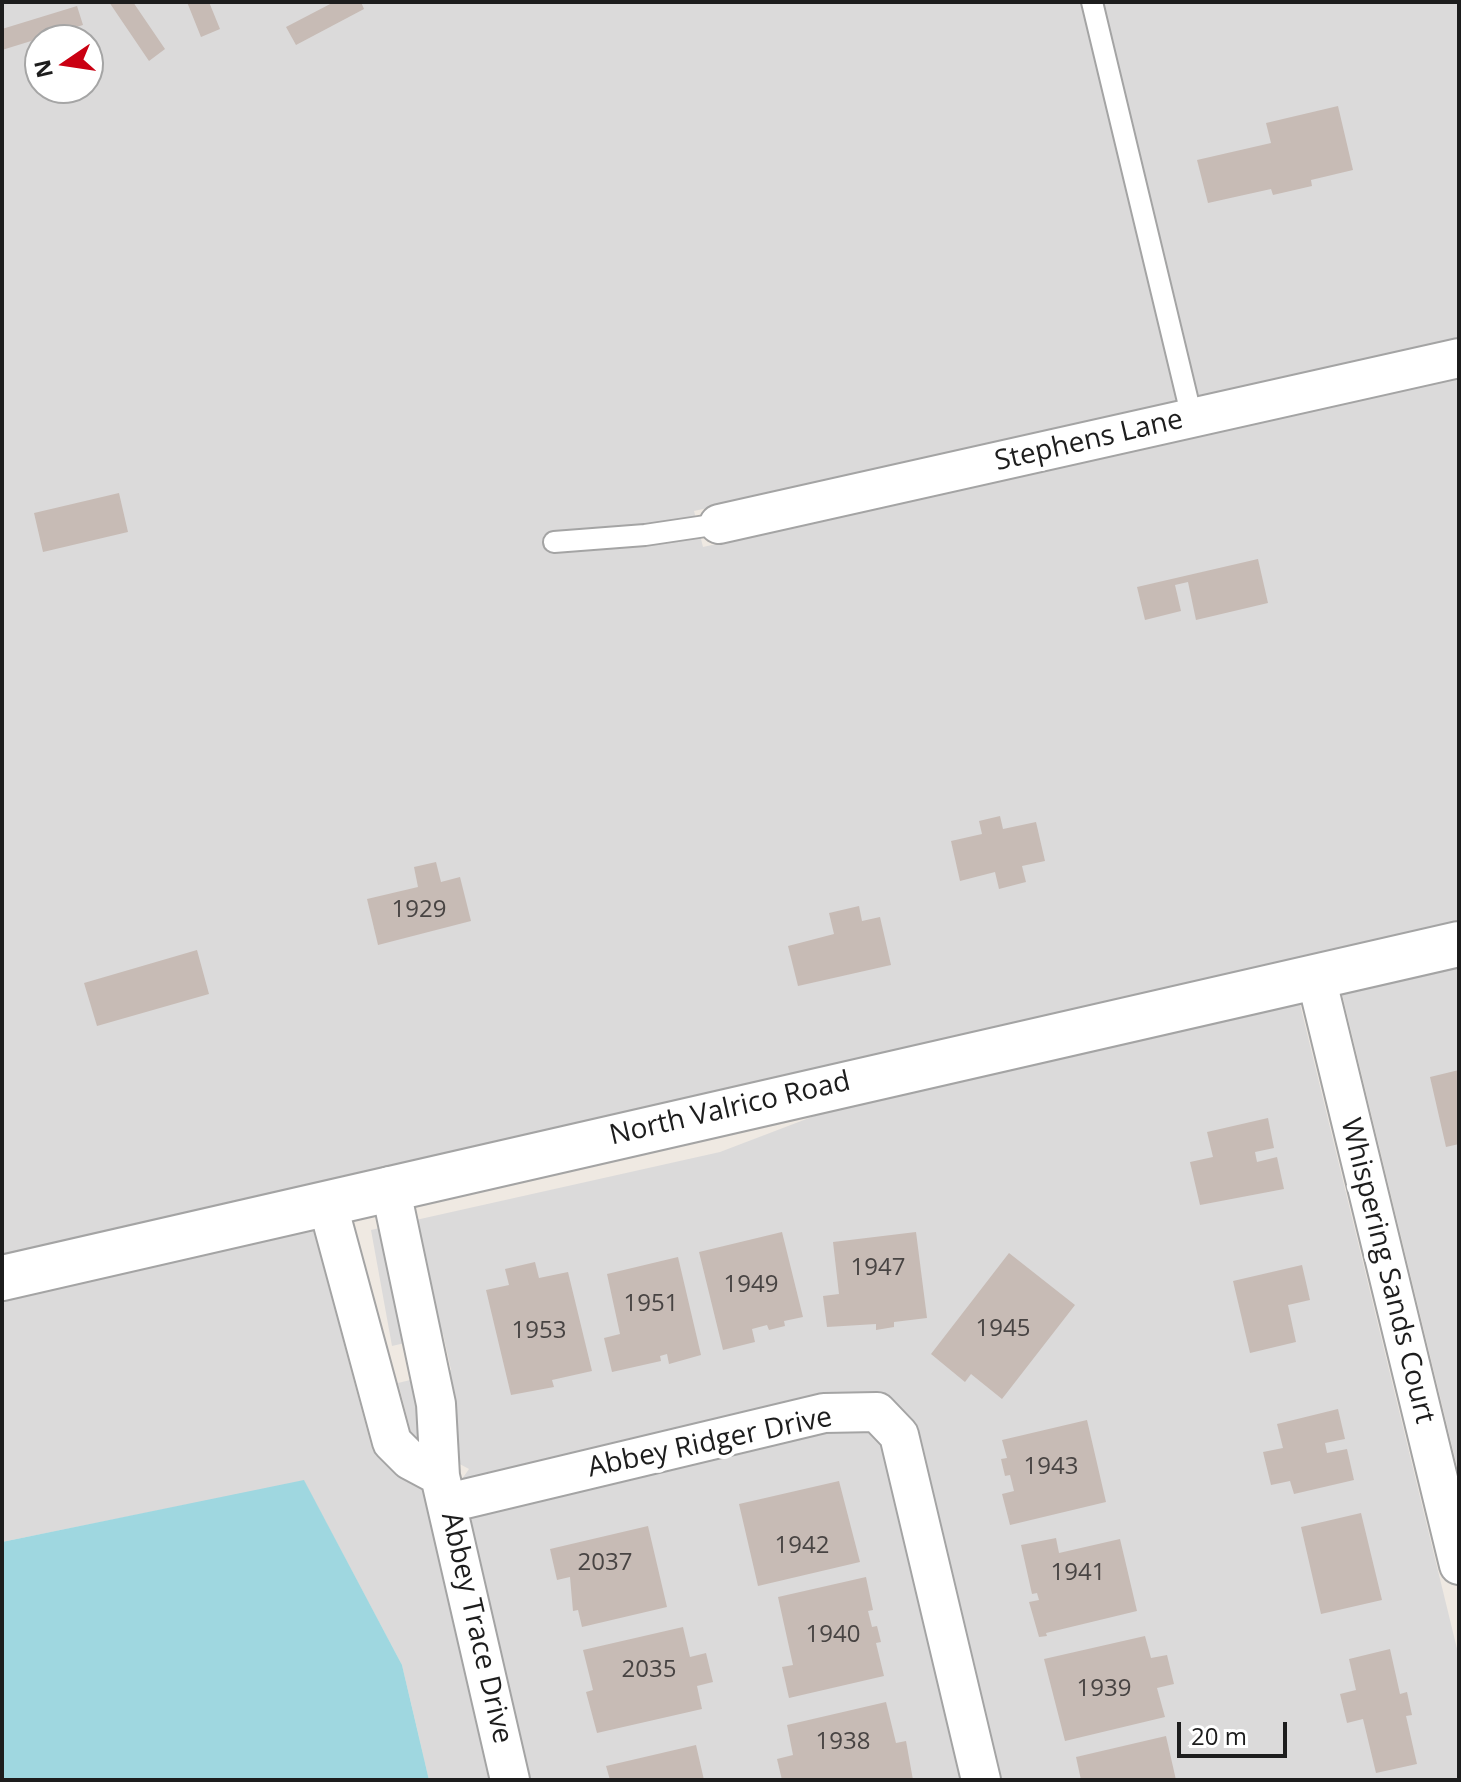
<!DOCTYPE html>
<html>
<head>
<meta charset="utf-8">
<style>
  body { margin:0 }
  #map { position:relative; width:1461px; height:1782px; overflow:hidden; background:#efe9e2; font-family:"Open Sans",sans-serif }
  canvas { display:block }
  .frame { position:absolute; inset:0; border:4px solid #1d1d1d; pointer-events:none }
  .north { position:absolute; left:24px; top:24px; width:80px; height:80px; box-sizing:border-box; background:#fff; border:2px solid #a5a5a5; border-radius:50%; rotate:257deg; font-size:22px; font-weight:700; line-height:32px; text-align:center; color:#1d1d1d }
  .north::after { content:''; display:block; margin:auto; width:28px; height:36px; background:#ca0012; clip-path:polygon(50% 0,100% 100%,50% 72%,0 100%) }
  .scale { position:absolute; left:1177px; top:1722px; width:110px; height:36px; box-sizing:border-box; border:4px solid #1d1d1d; border-top:0; padding-left:10px; font-size:24px; line-height:28px; white-space:nowrap; color:#1d1d1d; -webkit-text-stroke:6px #fff; paint-order:stroke }
</style>
</head>
<body>
<div id="map">
<canvas width="1461" height="1782"></canvas>
<div class="frame"></div>
<div class="north">N</div>
<div class="scale">20 m</div>
</div>
<script>
const ctx = document.querySelector('canvas').getContext('2d');
ctx.lineJoin = 'round';
function fill(path, color) { ctx.fillStyle = color; ctx.fill(path, 'evenodd'); }
function trace(path, color, width, dash) { ctx.strokeStyle = color; ctx.lineWidth = width; ctx.lineCap = dash ? 'butt' : 'round'; ctx.setLineDash(dash || []); ctx.stroke(path); }
function write(font, color, halo, rows, align = 'center') {
  ctx.font = font + ' "Open Sans",sans-serif'; ctx.lineWidth = 8; ctx.setLineDash([]); ctx.textBaseline = 'middle'; ctx.strokeStyle = halo; ctx.fillStyle = color; for (const [text, x, y, turn = 0] of rows) {
    ctx.save(); ctx.translate(x, y); ctx.rotate((+turn || 0) * Math.PI / 180); ctx.textAlign = isNaN(turn) ? turn : align; if (halo) ctx.strokeText(text, 0, 0); ctx.fillText(text, 0, 0); ctx.restore();
  }
}
fill(new Path2D(`
  M2,2h1457v337l-765,172 9,36 756,-169v546l-1457,334zM40,40h48v48h-48z
  M1459,963v512l-118,-485z
  M1299,1000l160,657v123h-1030l-27,-115 -98,-184 -302,61v-244l310,-73 60,224 22,24 52,29 23,-33 -45,-24 -13,-13 -13,-49 53,-13 -8,-36 -51,12 -21,-116 349,-78 131,-50z`), '#dbdada');
fill(new Path2D(`
  M304,1480l98,185 27,115h-427v-238z`), '#9fd7e0');
fill(new Path2D(`
  M109,2h24l32,47 -16,12z
  M187,2h22l11,27 -19,8z
  M334,2h27l3,7 -68,36 -10,-18z
  M77,6l6,19 -81,25v-21z
  M1338,106l15,64 -42,10 1,6 -39,9 -2,-6 -63,14 -11,-43 74,-17 -5,-20z
  M119,493l9,39 -85,20 -9,-39z
  M1258,559l10,44 -72,17 -8,-38 -13,3 6,26 -36,9 -8,-33z
  M1000,816l3,13 33,-7 9,39 -23,5 4,16 -27,7 -4,-17 -35,9 -9,-40 31,-7 -3,-13z
  M436,862l5,20 19,-5 11,44 -93,24 -11,-46 51,-12 -4,-20z
  M859,906l3,15 18,-4 11,48 -93,21 -10,-40 46,-12 -5,-21z
  M197,950l12,44 -112,32 -13,-43z
  M1459,1070v74l-13,3 -16,-70z
  M1268,1118l6,30 -19,4 2,10 20,-5 7,32 -84,16 -10,-43 23,-5 -6,-25z
  M782,1232l21,85 -19,4 1,5 -16,4 -2,-5 -15,4 3,13 -32,8 -24,-98z
  M916,1232l11,86 -33,4v5l-18,3v-6l-49,3 -4,-31 16,-2 -6,-52z
  M1009,1253l66,52 -73,94 -31,-25 -6,8 -34,-28z
  M678,1257l23,98 -32,9 -2,-10 -7,2 1,5 -49,11 -8,-34 16,-4 -13,-60z
  M535,1262l4,16 29,-6 24,99 -40,9 2,7 -43,8 -25,-105 23,-5 -4,-16z
  M1302,1265l8,35 -22,5 8,37 -46,11 -17,-72z
  M1338,1409l7,30 -20,4 2,10 20,-4 7,31 -60,14 -4,-13 -19,4 -8,-33 20,-4 -6,-24z
  M1087,1420l19,82 -96,23 -8,-31 12,-3 -4,-16 -5,1 -4,-17 6,-1 -5,-18z
  M839,1481l21,81 -102,24 -19,-82z
  M1361,1513l21,87 -61,14 -20,-87z
  M648,1526l19,81 -85,20 -4,-17 -5,1 -3,-34 -13,3 -7,-31z
  M1056,1538l3,15 61,-14 17,72 -91,22 1,3 -8,1 -10,-35 10,-2 -2,-7 -5,1 -11,-49z
  M866,1577l7,33 -5,1 4,16 5,-1 4,16 -5,1 8,33 -95,22 -7,-31 11,-2 -15,-68z
  M683,1627l7,30 16,-4 7,29 -16,4 5,23 -105,24 -11,-41 7,-2 -10,-40z
  M1145,1636l6,22 16,-3 7,29 -17,4 8,29 -100,24 -21,-82z
  M1390,1649l10,45 7,-2 5,23 -6,1 11,48 -41,9 -13,-54 -16,4 -7,-29 16,-4 -7,-31z
  M886,1702l10,41 10,-2 7,39h-131l-5,-21 16,-4 -6,-30z
  M1166,1736l10,44h-95l-5,-23z
  M696,1745l8,35h-94l-4,-14z`), '#c7bbb5');
const service = new Path2D(`
  M1092,2l100,416
  M554,542l91,-7 74,-11`);
const minor = new Path2D(`
  M719,524l740,-166
  M1316,977l143,588
  M390,1186l46,218 4,72 70,304
  M327,1202l65,240 18,18 30,16
  M448,1503l376,-90 53,-1 22,23 82,345`);
const tertiary = new Path2D(`
  M2,1278l1457,-334`);
trace(service, '#a4a4a4', 24);
trace(minor, '#a4a4a4', 42);
trace(tertiary, '#a4a4a4', 48);
trace(service, '#fff', 20);
trace(minor, '#fff', 38);
trace(tertiary, '#fff', 44);
write('24px', '#484443', null, [
  ["1929",419,910],
  ["1947",878,1268],
  ["1949",751,1285],
  ["1951",651,1304],
  ["1945",1003,1329],
  ["1953",539,1331],
  ["1943",1051,1467],
  ["1942",802,1546],
  ["2037",605,1563],
  ["1941",1078,1573],
  ["1940",833,1635],
  ["2035",649,1670],
  ["1939",1104,1689],
  ["1938",843,1742]
]);
write('28px', '#1d1d1d', '#fff', [
  ["Stephens Lane",1089,441,-13],
  ["North Valrico Road",730,1109,-13],
  ["Whispering Sands Court",1387,1271,76],
  ["Abbey Ridger Drive",710,1443,-12],
  ["Abbey Trace Drive",476,1628,77]
]);
</script>
</body>
</html>
